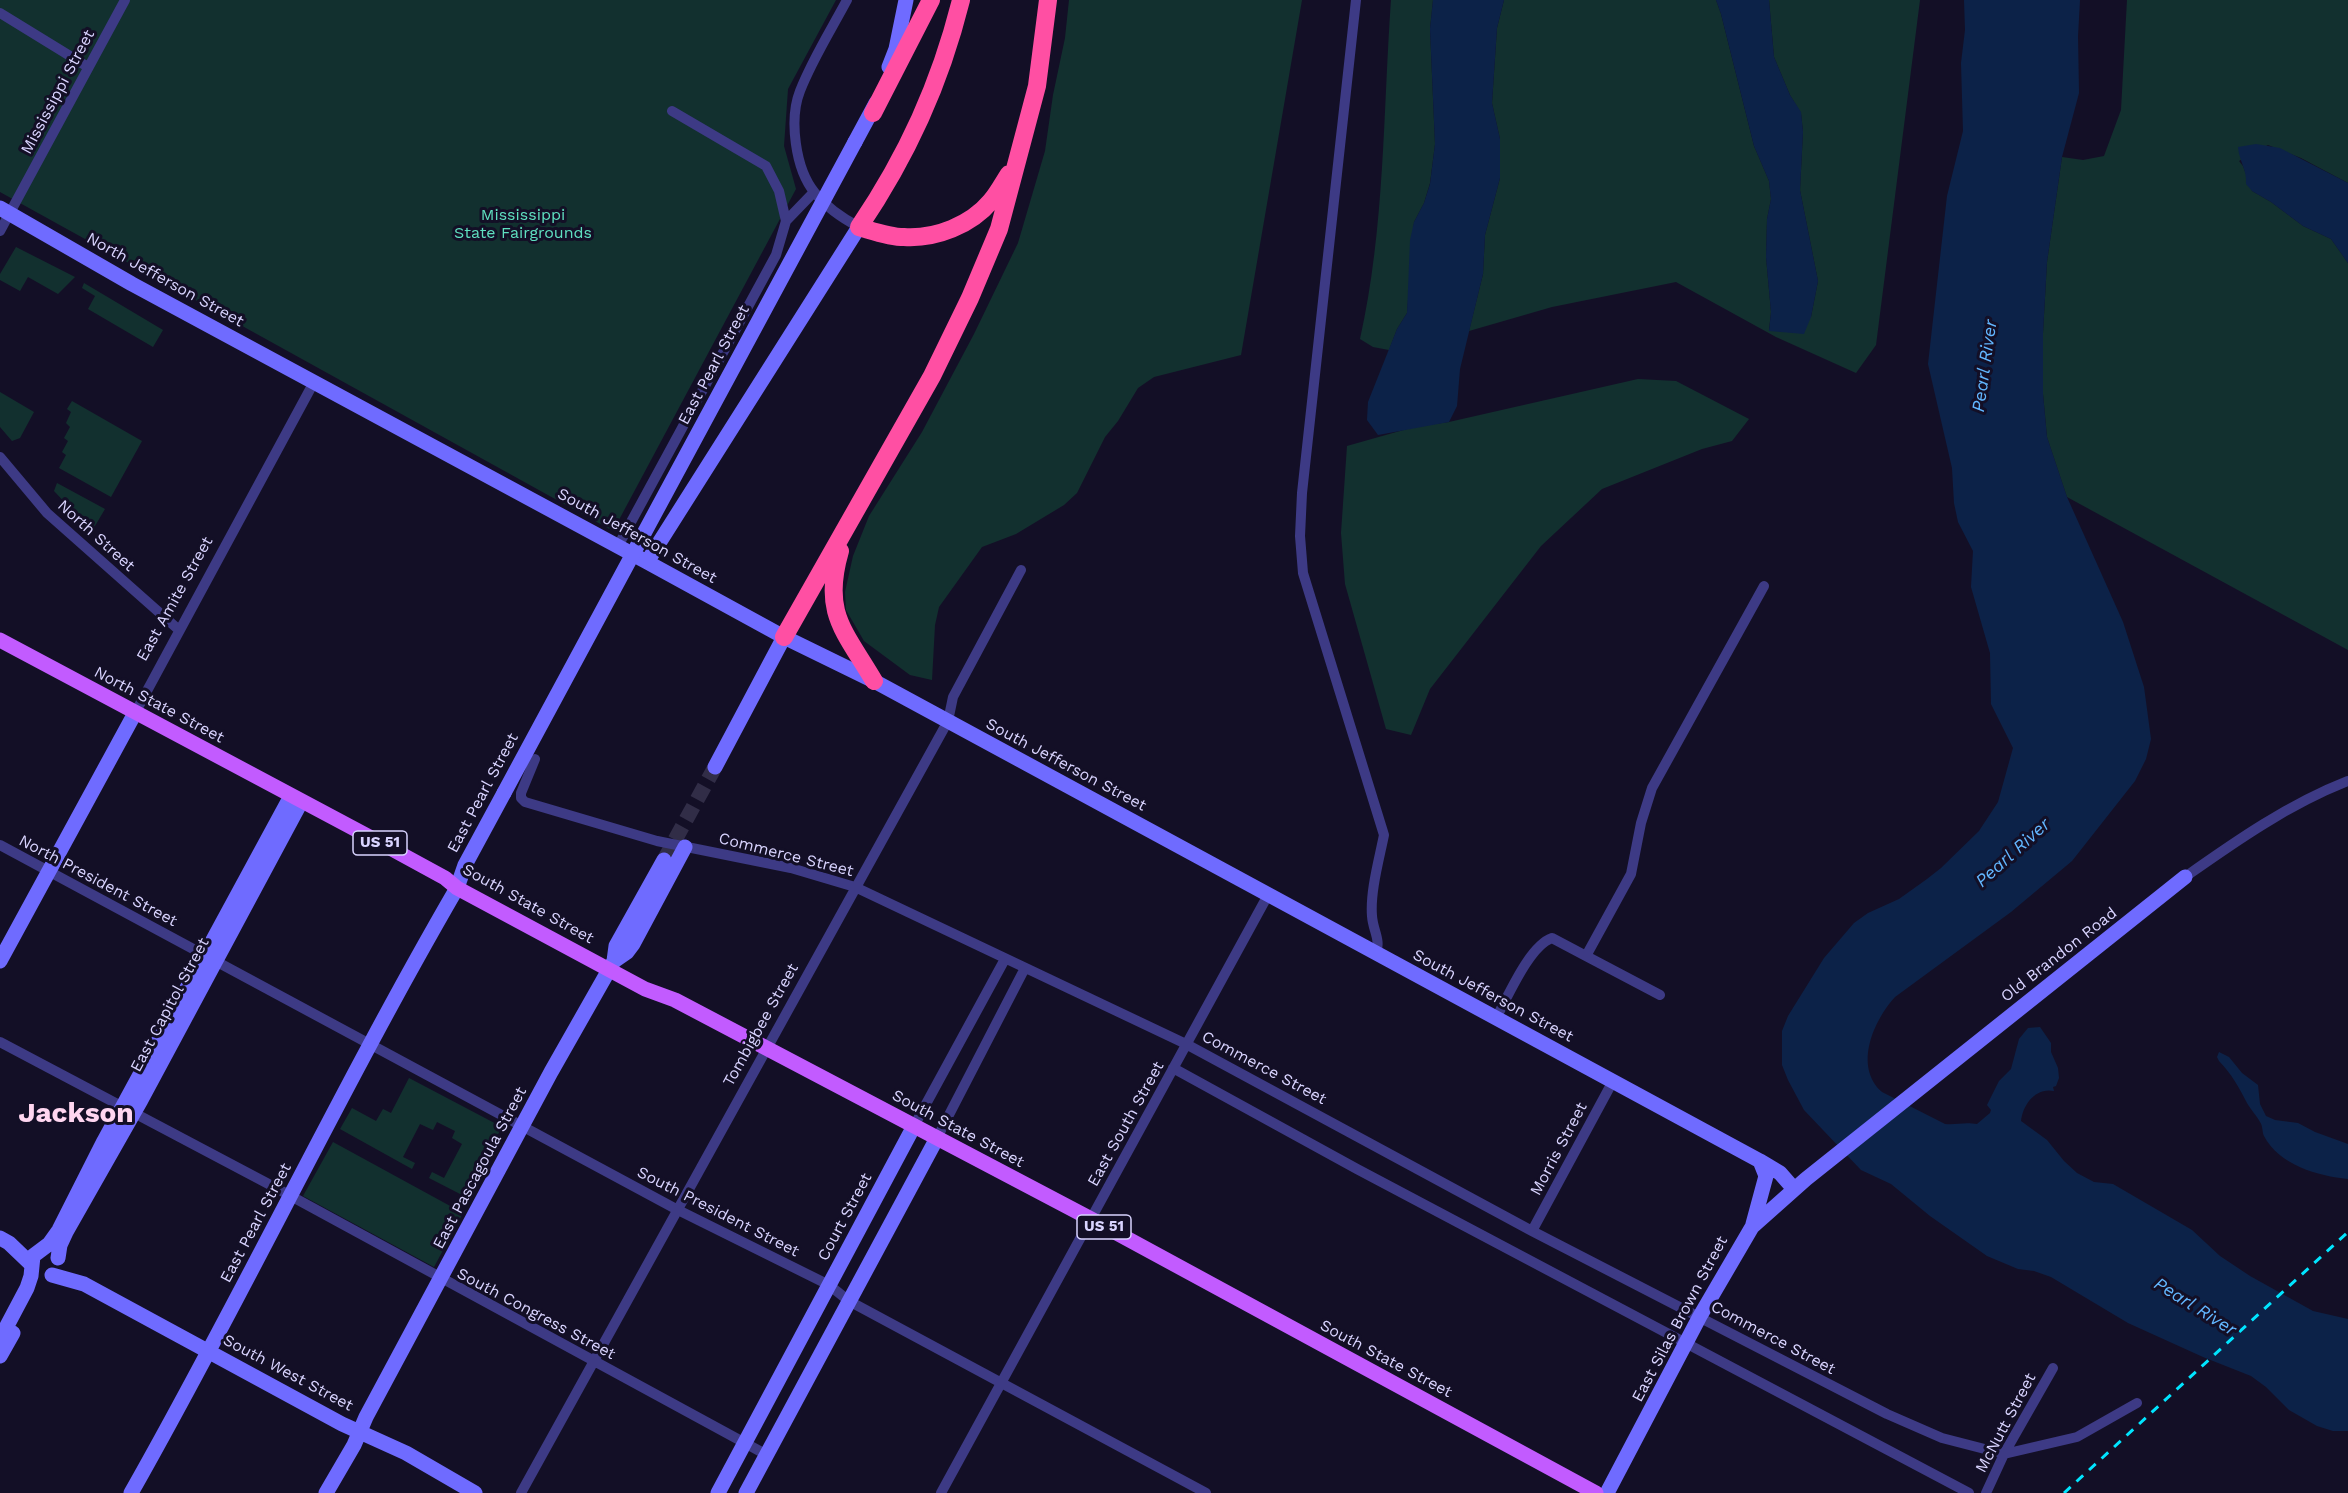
<!DOCTYPE html>
<html>
<head>
<meta charset="utf-8">
<style>
  body { margin:0 }
  canvas { display:block; background:#130f26 }
</style>
</head>
<body>
<canvas width="2348" height="1493"></canvas>
<script>
const ctx = document.querySelector('canvas').getContext('2d');
ctx.lineJoin = 'round';
function fill(path, color) { ctx.fillStyle = color; ctx.fill(path, 'evenodd'); }
function trace(path, color, width, dash) { ctx.strokeStyle = color; ctx.lineWidth = width; ctx.lineCap = dash ? 'butt' : 'round'; ctx.setLineDash(dash || []); ctx.stroke(path); }
function write(font, color, halo, rows, align = 'center') {
  ctx.font = font + ' "Work Sans",sans-serif'; ctx.lineWidth = 6; ctx.setLineDash([]); ctx.textBaseline = 'middle'; ctx.strokeStyle = halo; ctx.fillStyle = color; for (const [text, x, y, turn = 0] of rows) {
    ctx.save(); ctx.translate(x, y); ctx.rotate((+turn || 0) * Math.PI / 180); ctx.textAlign = isNaN(turn) ? turn : align; if (halo) ctx.strokeText(text, 0, 0); ctx.fillText(text, 0, 0); ctx.restore();
  }
}
fill(new Path2D(`
  M0,0h836l-48,89 -4,57 12,43 -183,342 -613,-339z
  M1069,0h233l-61,355 -87,22 -16,11 -20,33 -13,16 -28,56 -13,12 -48,29 -34,13 -43,60 -4,18 -3,55 -22,-5 -46,-34 -18,-31 -1,-18 8,-36 16,-40 53,-84 52,-98 44,-91 27,-92 8,-56 12,-57z
  M1391,0h42l-3,29 5,115 -5,39 -6,20 -10,19 -7,91 -10,16 -8,21 -16,-3 -13,-8c25,-111 23,-226 31,-339z
  M1504,0h212l5,14 33,132 15,35 2,18 -4,20 -1,38 5,55 -2,18 42,-13 7,-36 -18,-91 3,-58 -2,-19 -11,-18 -16,-38 -5,-57h151l-44,345 -20,28 -80,-36 -100,-55 -124,25 -83,24 14,-57 2,-39 15,-57v-39l-8,-36 5,-75z
  M2127,0h221v183l-47,-25 -33,-13 -29,16 4,5 9,25 19,11 32,24 28,13 17,24v387l-281,-153 -20,-60 -4,-43v-61l4,-71 15,-105 21,3 21,-4 17,-46z
  M16,247l59,30 -17,17 -30,-17 -8,14 -20,-11v-6z
  M84,283l79,47 -10,17 -65,-38 7,-13 -13,-8z
  M1638,379l38,2 73,38 -17,22 -30,8 -100,40 -61,57 -111,143 -19,46 -25,-6 -41,-145 -4,-51 6,-87 67,-19 35,-5z
  M0,392l34,20 -14,26 -8,3 -12,-14z
  M72,401l70,40 -31,56 -52,-29 7,-13 -4,-3 6,-11 -4,-3 6,-11 -4,-4 5,-11 -4,-3z
  M57,483l48,26 -13,22 -38,-40z
  M409,1078l93,49 -38,69 -35,-18 3,-6 12,6 18,-34 -10,-6 3,-7 -18,-9 -4,8 -13,-6 -17,33 12,6 -3,6 -72,-40 12,-21 24,13 7,-12 8,4z
  M333,1142l130,71 -29,54 -131,-71z`), '#12302f');
fill(new Path2D(`
  M1433,0h71l-7,28 -5,75 8,36v39l-15,57 -2,39 -23,95 -3,37 -8,16 -71,13 -11,-15 1,-18 29,-73 10,-16 3,-73 4,-18 10,-19 6,-19 5,-40 -5,-115z
  M1716,0h53l5,57 16,38 11,17 2,20 -3,58 18,91 -7,36 -7,17 -35,-3 2,-19 -5,-55 1,-38 4,-20 -2,-18 -15,-35 -33,-132z
  M1964,0h116l-2,36 1,57 -17,64 -15,105 -4,71v61l4,43 20,60 56,125 21,65 7,52 -5,20 -11,22 -63,80 -61,51 -116,85c-21,23 -42,69 -13,95l63,32c13,1 18,-2 32,0l13,-11 1,-3 -4,-5 12,-24 12,-12 8,-30 9,-11 12,-1 11,16v9l7,16 1,10 -3,8 -3,1 1,4c-18,-4 -31,13 -33,30l26,19 17,21 13,12 17,9 19,2 79,46 28,26 30,20 63,35 35,8v112h-15l-16,-5 -28,-16 -23,-23 -15,-11 -48,-19 -75,-34 -77,-46 -17,-6 -16,-2 -31,-13 -57,-40 -39,-32 -30,-14 -57,-60 -16,-30 -6,-15v-34l6,-15 36,-58 30,-35 14,-10 31,-14 28,-20 14,-11 38,-37 19,-29 15,-54 -22,-44 -1,-51 -19,-66 2,-36 -15,-29 -4,-19 -2,-35 -24,-104 19,-168 16,-65 -2,-68 4,-33z
  M2256,144l24,4 68,35v80l-17,-24 -28,-13 -32,-24 -19,-11 -6,-7c1,-15 -7,-23 -8,-37z
  M2219,1052l10,5 13,16 16,12 2,19 6,12 9,4 23,3 17,9 33,12v35c-30,-3 -69,-14 -84,-43 -2,-4 -1,-10 -4,-14 -3,-6 -9,-12 -13,-19 -7,-14 -16,-30 -28,-42l-2,-4z`), '#0c2248');
trace(new Path2D(`
  M664,860l51,-93`), '#312d47', 15, [15, 8]);
trace(new Path2D(`
  M847,0c-16,30 -35,60 -47,91 -11,28 -5,78 15,102 12,15 27,25 44,34
  M1356,0l-54,493 -2,43 3,37 81,262c-5,25 -14,57 -12,81 1,15 9,23 4,38
  M0,13l88,54
  M786,221l28,-29
  M0,231l125,-231
  M0,457l47,56 132,117
  M618,546l158,-291 10,-34 -7,-30 -13,-25 -94,-55
  M135,713l179,-331
  M535,759l-14,34v5l4,4 132,39 134,27 64,19 331,157 346,187 355,183 55,24 62,16 73,-17 60,-34
  M0,845l676,364 153,76 20,16 357,192
  M2185,877c51,-36 104,-73 163,-96
  M1586,956l74,39
  M1496,1018c12,-21 33,-72 56,-80l34,18 45,-82 10,-51 11,-35 112,-202
  M0,1042l278,147 489,266
  M1173,1068l184,101 612,324
  M914,1126l91,-167
  M937,1138l88,-170
  M1532,1231l81,-150
  M521,1493l427,-772 5,-24 68,-127
  M941,1493l327,-598
  M1986,1493l18,-39 49,-86`), '#3d3a85', 10);
trace(new Path2D(`
  M889,67l7,-18 10,-49
  M855,142l21,-39
  M0,208l132,76 515,278 137,75 90,44 886,480 20,12 14,16
  M647,562l212,-335
  M715,767l69,-130
  M0,961l135,-248
  M614,961l13,-9 6,-8 52,-97
  M1753,1224l13,-48 -6,-15
  M0,1238l9,5 22,21
  M58,1258l2,-13 6,-13 75,-132 160,-298
  M52,1275l32,9 258,140 64,29 69,40
  M0,1339l27,-51 4,-12 2,-20 16,-12 10,-14 45,-89 187,-345
  M0,1356l13,-23
  M131,1493c113,-199 211,-407 326,-605l8,-23 39,-72
  M326,1493l28,-48 12,-28 185,-345 63,-111 2,-15 48,-86
  M718,1493l196,-367
  M746,1493l191,-355
  M1607,1493l93,-177 52,-89 54,-48 379,-302`), '#6f6bff', 15);
trace(new Path2D(`
  M0,640l379,202 66,36 12,10 188,101 30,11 416,219 505,274`), '#c25bff', 15);
trace(new Path2D(`
  M961,0c-21,84 -54,156 -102,227 14,4 30,10 45,10 32,2 67,-12 87,-36 7,-8 12,-18 18,-27
  M873,113l58,-113
  M840,551c-18,62 4,79 34,130
  M784,637l148,-261 38,-78 29,-69 38,-143 11,-86`), '#ff4fa3', 18);
trace(new Path2D(`
  M2064,1493l284,-261`), '#00e5ff', 3, [9, 8]);
trace(new Path2D(`
  M504,793l351,-651`), '#6f6bff', 15);
for (const [x, y, w] of [
  [380,843,54],
  [1104,1227,54]
]) { const box = new Path2D(); box.roundRect(x - w / 2, y - 12, w, 24, 4.5); ctx.fillStyle = '#130f26'; ctx.fill(box); trace(box, '#d9d4ff', 1.5); }
write('bold 15px', '#d9d4ff', null, [
  ["US 51",380,843],
  ["US 51",1104,1227]
]);
write('16px', '#d9d4ff', '#130f26', [
  ["Mississippi Street",58,92,-62],
  ["North Jefferson Street",165,280,29],
  ["East Pearl Street",714,365,-62],
  ["North Street",96,536,42],
  ["South Jefferson Street",637,536,29],
  ["East Amite Street",175,599,-61],
  ["North State Street",159,705,28],
  ["South Jefferson Street",1066,765,28],
  ["East Pearl Street",483,793,-62],
  ["Commerce Street",786,855,14],
  ["North President Street",98,881,28],
  ["South State Street",528,904,29],
  ["Old Brandon Road",2059,955,-38],
  ["South Jefferson Street",1493,996,28],
  ["East Capitol Street",170,1005,-62],
  ["Tombigbee Street",761,1025,-61],
  ["Commerce Street",1264,1068,28],
  ["East South Street",1126,1124,-61],
  ["South State Street",958,1129,28],
  ["Morris Street",1559,1149,-62],
  ["East Pascagoula Street",480,1168,-62],
  ["South President Street",718,1212,27],
  ["Court Street",845,1217,-62],
  ["East Pearl Street",256,1223,-62],
  ["South Congress Street",536,1314,28],
  ["East Silas Brown Street",1680,1319,-62],
  ["Commerce Street",1773,1338,28],
  ["South State Street",1386,1359,28],
  ["South West Street",288,1373,28],
  ["McNutt Street",2006,1423,-62]
]);
write('16px', '#5fe0c0', '#130f26', [
  ["Mississippi",523,215],
  ["State Fairgrounds",523,233]
]);
write('italic 18px', '#62b6ff', '#130f26', [
  ["Pearl River",1985,366,-82],
  ["Pearl River",2013,853,-42],
  ["Pearl River",2195,1307,32]
]);
write('bold 28px', '#ffd6f0', '#130f26', [
  ["Jackson",76,1114]
]);
</script>
</body>
</html>
